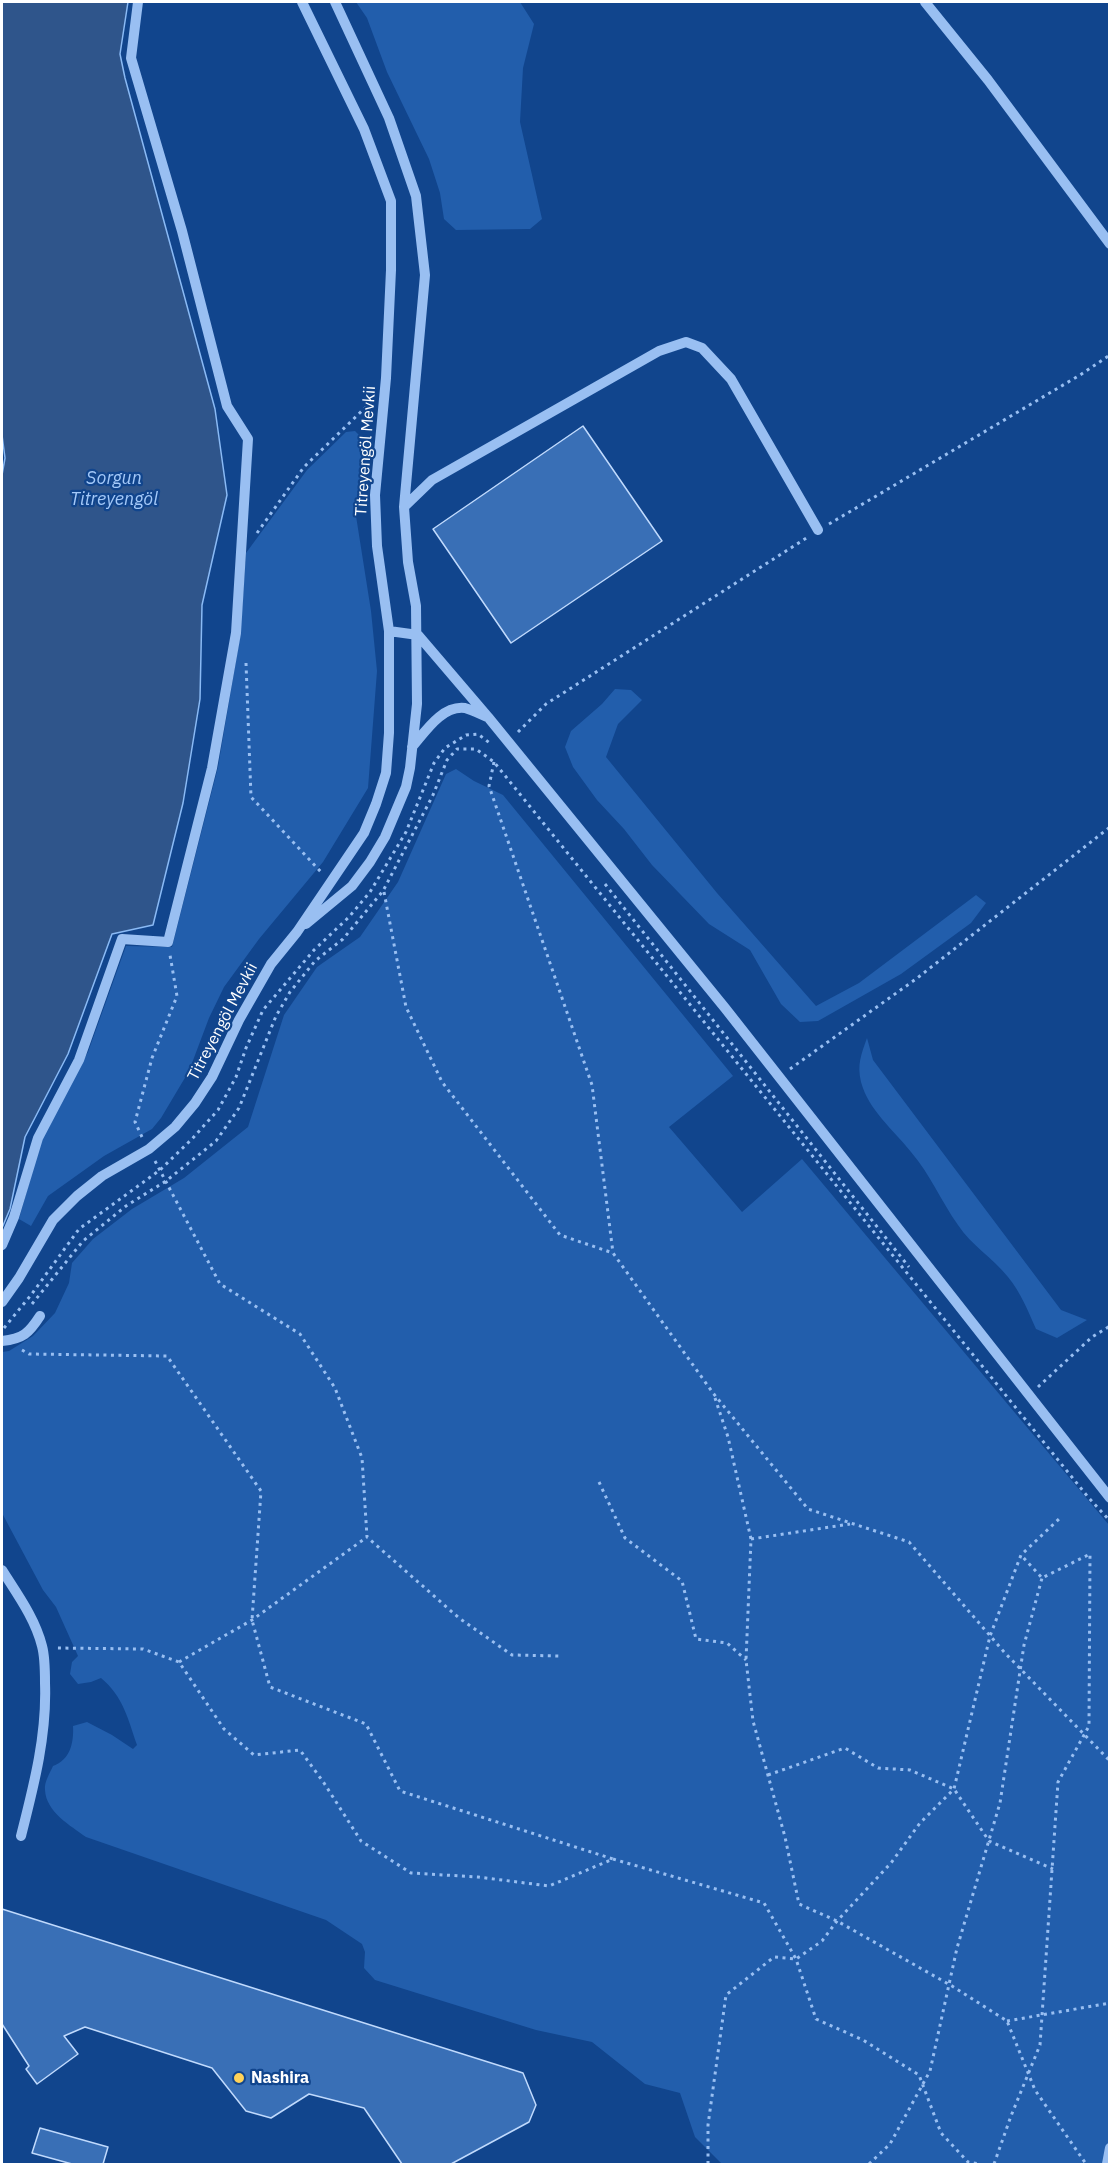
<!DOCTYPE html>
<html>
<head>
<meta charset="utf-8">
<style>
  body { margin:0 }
  #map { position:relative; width:1111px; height:2166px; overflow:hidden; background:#11458d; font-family:"IBM Plex Sans",sans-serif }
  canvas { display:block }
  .frame { position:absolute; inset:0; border:3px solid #fff; pointer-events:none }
</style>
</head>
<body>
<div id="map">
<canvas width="1111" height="2166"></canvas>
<div class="frame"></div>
</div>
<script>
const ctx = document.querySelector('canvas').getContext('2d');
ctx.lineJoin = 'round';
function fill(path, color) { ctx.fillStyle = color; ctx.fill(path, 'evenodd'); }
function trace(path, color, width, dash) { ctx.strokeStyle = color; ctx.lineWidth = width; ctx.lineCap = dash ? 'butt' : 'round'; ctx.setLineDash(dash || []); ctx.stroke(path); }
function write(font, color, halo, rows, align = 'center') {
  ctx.font = font + ' "IBM Plex Sans",sans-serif'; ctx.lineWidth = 4.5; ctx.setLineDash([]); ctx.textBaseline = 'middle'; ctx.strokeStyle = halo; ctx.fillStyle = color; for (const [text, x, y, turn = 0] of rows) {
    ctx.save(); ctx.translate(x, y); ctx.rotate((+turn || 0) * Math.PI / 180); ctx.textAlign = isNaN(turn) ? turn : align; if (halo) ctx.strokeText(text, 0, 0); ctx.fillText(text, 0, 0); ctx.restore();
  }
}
fill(new Path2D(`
  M356,2h164l14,22 -11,44 -3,54 22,97 -12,10 -74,1 -12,-11 -4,-26 -11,-34 -42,-87 -20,-54z
  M355,431l5,5 3,10 -7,70 15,95 6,60 -9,117 -45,74 -64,77 -35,48 -15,31 -20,53 -28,47 -9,11 -48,27 -56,40 -17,30 -12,-7 23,-82 46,-85 38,-106 46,1 46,-180 22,-130 6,-84 61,-83 39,-38z
  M615,689l16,1 11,10 -24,24 -12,33 111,136 99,113 43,-23 117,-88 10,8 -15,20 -70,51 -83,47 -18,1 -19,-18 -31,-54 -41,-26 -57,-59 -28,-36 -27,-29 -24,-33 -8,-20 6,-16 31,-27z
  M456,769l18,12 29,14 230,281 -64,51 73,85 60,-53 307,366v639h-387l-27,-27 -15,-44 -35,-9 -53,-42 -56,-12 -161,-50 -11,-12 1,-16 -3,-8 -36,-24 -240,-83c-15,-11 -40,-25 -41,-47 -1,-8 5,-17 8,-24 17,-6 21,-23 20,-40l14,-4 25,13 21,14 4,-4c-9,-26 -14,-49 -36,-67l-10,4 -13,2 -8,-10 2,-12 6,-6 -22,-49 -13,-17 -41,-77v-161l7,-1 24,-15 22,-23 14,-30 3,-20 21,-24 39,-30 52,-31 64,-51 36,-112 33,-48 43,-30 38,-55 48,-108z
  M867,1038l6,22 188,250 26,10 -30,18 -21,-9c-8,-18 -15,-36 -28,-52 -15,-19 -37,-32 -50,-52 -17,-24 -28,-51 -47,-73 -18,-23 -42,-41 -50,-70 -4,-18 0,-27 6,-44z`), '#225eac');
const water = new Path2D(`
  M2,2h126l-8,52 5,24 90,331 12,86 -25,110 -2,94 -17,104 -30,122 -41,9 -44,120 -43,83 -15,72 -8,19v-753l3,-17 -3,-23z`);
fill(water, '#2f558b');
trace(water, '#8abaf5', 1.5);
const building = new Path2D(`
  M583,426l79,115 -151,102 -78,-114z
  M2,1909l521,164 13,32 -7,17 -78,42h-49l-38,-56 -55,-14 -38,24 -25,-7 -34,-43 -127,-41 -21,9 14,18 -41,30 -11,-15 3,-3 -27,-42z
  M40,2128l68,19 -5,17h-31l-40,-11z`);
fill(building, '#396fb6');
trace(building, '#c0dafd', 1.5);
trace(new Path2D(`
  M829,524l251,-149 30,-20
  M257,533l47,-66 66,-64
  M246,663l5,134 70,75
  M518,732l28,-28 262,-167
  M494,762l-5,24 103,299 21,168
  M605,884l304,383
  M384,892l22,115 36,75 118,153 53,18 100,140 95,116 101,33 96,111 105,108
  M790,1069l126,-90 194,-152
  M142,1137l-7,-15 17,-64 25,-62 -7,-41
  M155,1161l65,123 80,50 35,54 27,70 5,79 92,81 53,37 49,1
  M32,1304l51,-63 43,-35 40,-25 50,-40 23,-33 37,-92 14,-24 25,-31 28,-22 40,-48 50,-96 14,-35 10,-11h19l18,13 594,735 22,24
  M4,1328l27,-33 48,-66 81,-59 32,-31 26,-29 18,-33 10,-29 17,-38 51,-60 35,-33 21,-25 36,-60 28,-69 11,-15 21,-13 12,-1 13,10
  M22,1350l7,4 138,2 94,135 -9,129 18,67 96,37 34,67 213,68 -64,27 -71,-9 -67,-4 -50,-32 -37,-58 -24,-33 -46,5 -30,-26 -45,-67 -36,-13 -86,-1
  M1038,1387l54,-50 18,-11
  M715,1398l13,39 23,102 -5,121 7,61 32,116 14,67 38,17 115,65 55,35 28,69 51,74
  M599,1482l26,56 57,43 14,58 31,4 19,17
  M751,1539l99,-15
  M179,1662l73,-42 115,-83
  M768,1775l77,-27 33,20 32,2 44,19 35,52 64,28
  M613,1859l151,44 32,56 20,60 47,21 56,35 22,58 27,29 11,2
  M1007,2021l103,-18
  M708,2164v-39l18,-130 48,-38 22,2 26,-18 15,-20 54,-58 29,-40 34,-34 36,-153 31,-81 39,-37
  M869,2164l21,-20 40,-73 27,-123 43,-145 24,-158 18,-67
  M994,2164l17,-48 29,-71 18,-263 31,-56 1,-172 -48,24 -21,-23`), '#99bff2', 3, [3, 4.5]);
trace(new Path2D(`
  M925,2l63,78 122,164
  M404,507l28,-27 227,-129 27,-9 16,6 29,31 87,151
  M389,631l29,4 70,82 237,291 385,490
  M412,747c13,-15 30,-42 53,-39 7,2 15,6 22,9
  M306,924l46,-38 18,-24 15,-25 21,-50 4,-19 7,-64 -1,-98 -8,-44 -4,-55 21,-232 -9,-79 -27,-78 -54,-116
  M2,1245l12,-28 24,-79 41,-78 43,-121 46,3 44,-174 24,-135 12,-194 -21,-33 -45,-175 -51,-173 7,-56
  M2,1302l17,-24 34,-58 24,-24 25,-20 47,-27 26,-22 20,-24 17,-26 27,-57 32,-56 26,-32 67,-99 12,-29 10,-31 3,-40v-102l-12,-85 -2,-51 11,-117 5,-108v-69l-27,-72 -62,-127
  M2,1341c21,-2 27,-8 38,-25
  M2,1570c15,24 33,48 40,76 3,11 3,25 3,37 2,52 -11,102 -24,153
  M1107,2164l3,-16`), '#99bff2', 10);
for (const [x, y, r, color] of [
  [239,2078,6,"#ffd259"]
]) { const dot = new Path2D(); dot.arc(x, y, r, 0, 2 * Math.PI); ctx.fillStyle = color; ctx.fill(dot); trace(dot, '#11458d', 2); }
write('16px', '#fff', '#11458d', [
  ["Titreyengöl Mevkii",366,451,-86],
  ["Titreyengöl Mevkii",223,1022,-62]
]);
write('bold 16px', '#fff', '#11458d', [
  ["Nashira",251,2078]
], 'left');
write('italic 18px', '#a4c9f9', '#11458d', [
  ["Sorgun",114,479],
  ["Titreyengöl",114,500]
]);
</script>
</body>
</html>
